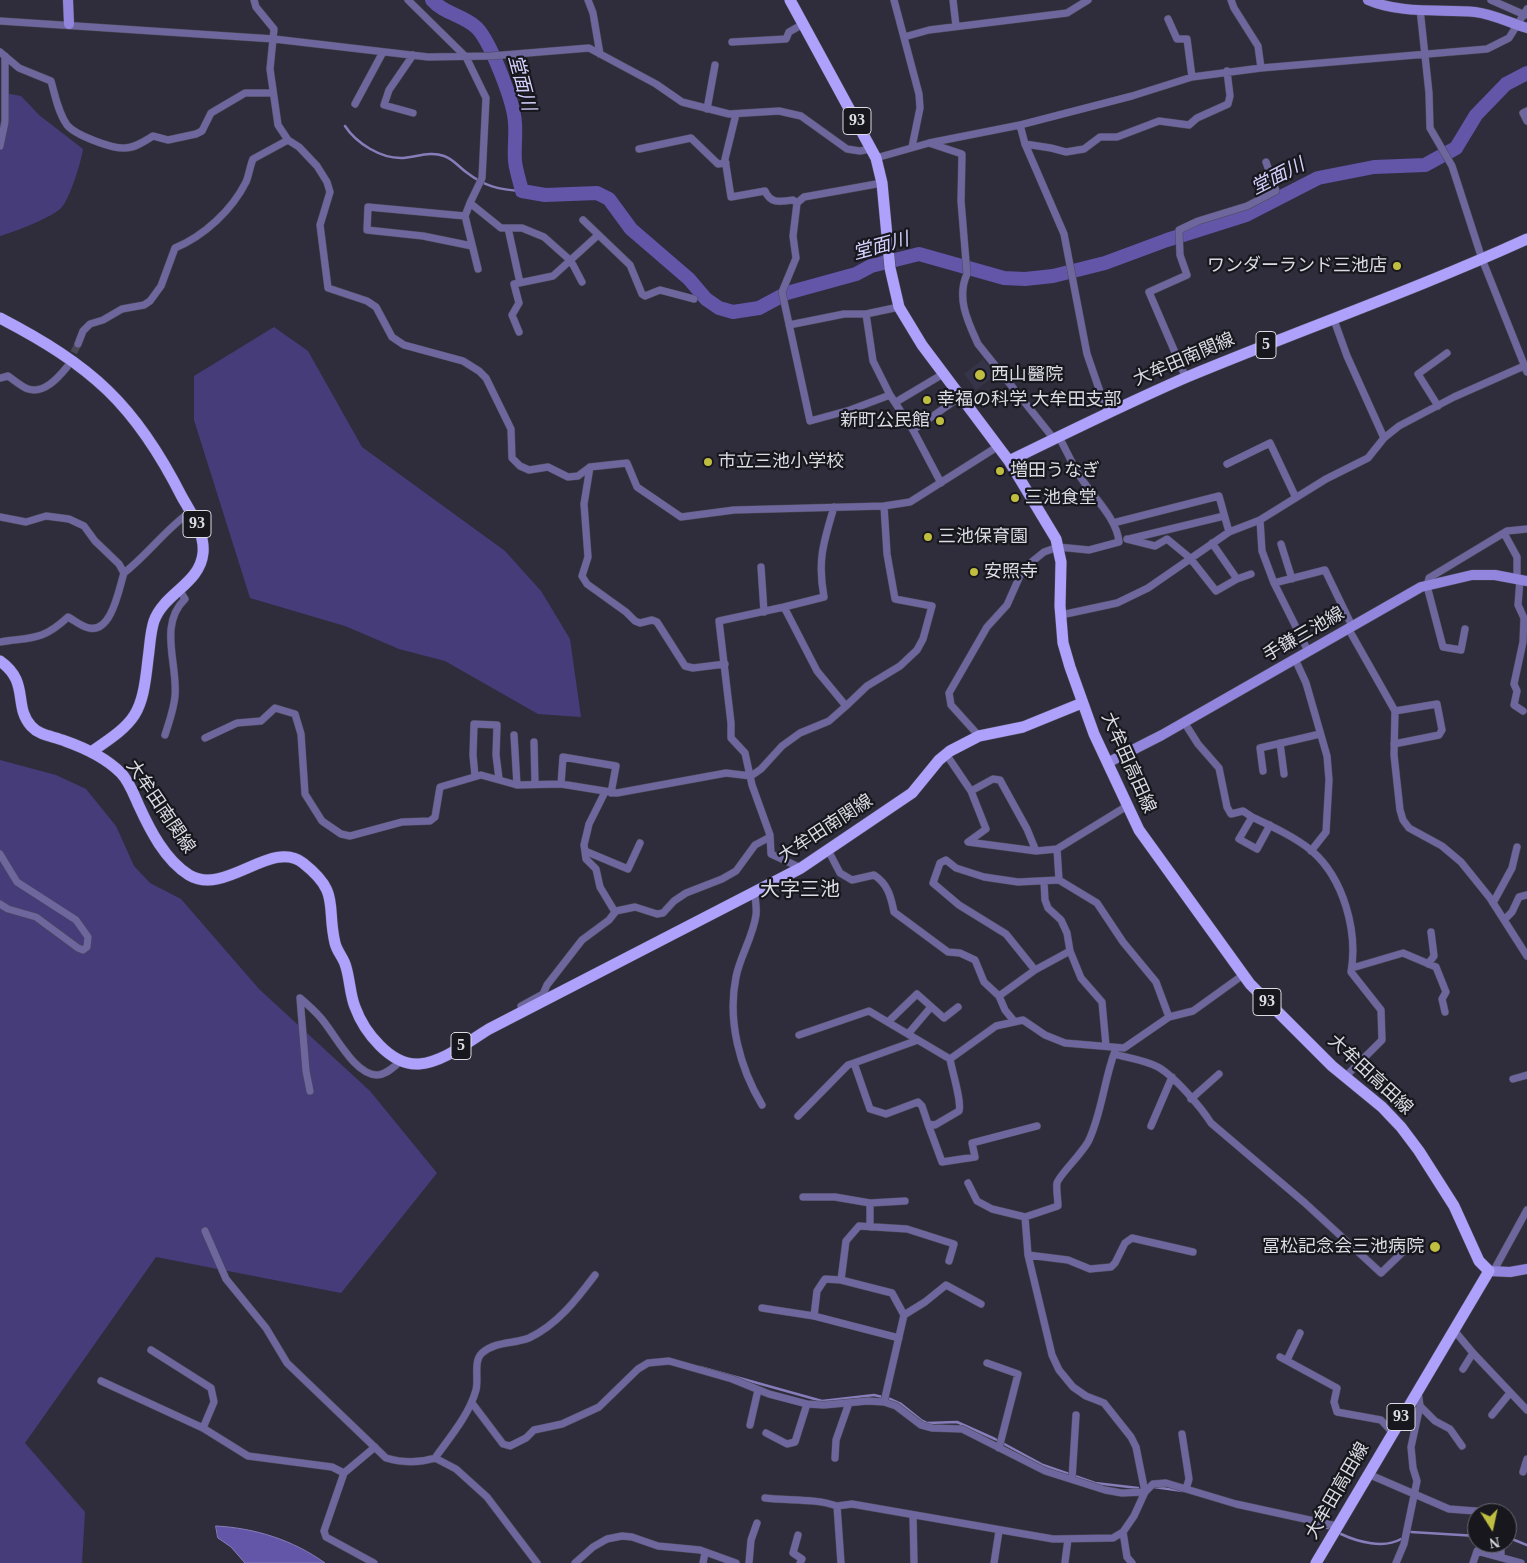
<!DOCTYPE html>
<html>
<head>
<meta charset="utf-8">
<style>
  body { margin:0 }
  #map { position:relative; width:1527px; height:1563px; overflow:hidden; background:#2f2d3b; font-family:"Times New Roman",serif }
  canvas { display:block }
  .north { position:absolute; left:1467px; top:1503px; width:50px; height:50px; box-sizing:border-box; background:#17171d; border:1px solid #65656d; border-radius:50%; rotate:170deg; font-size:14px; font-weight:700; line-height:20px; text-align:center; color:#dbdbe4 }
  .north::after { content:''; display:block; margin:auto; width:18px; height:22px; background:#bfbe41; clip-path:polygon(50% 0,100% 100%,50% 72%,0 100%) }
</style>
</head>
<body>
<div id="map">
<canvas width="1527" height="1563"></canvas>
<div class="north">N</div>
</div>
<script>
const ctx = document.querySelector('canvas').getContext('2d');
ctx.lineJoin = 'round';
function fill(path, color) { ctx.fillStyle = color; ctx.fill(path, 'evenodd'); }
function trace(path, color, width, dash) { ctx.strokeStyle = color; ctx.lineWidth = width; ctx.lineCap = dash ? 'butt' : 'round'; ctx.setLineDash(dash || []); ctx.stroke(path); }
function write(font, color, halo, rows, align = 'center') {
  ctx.font = font + ' "Times New Roman","Noto Sans JP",serif'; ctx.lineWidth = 4.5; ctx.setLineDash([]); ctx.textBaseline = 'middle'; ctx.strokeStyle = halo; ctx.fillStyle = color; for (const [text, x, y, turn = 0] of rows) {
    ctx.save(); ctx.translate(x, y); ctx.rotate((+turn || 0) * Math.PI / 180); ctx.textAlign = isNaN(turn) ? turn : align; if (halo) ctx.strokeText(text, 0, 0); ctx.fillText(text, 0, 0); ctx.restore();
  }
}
fill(new Path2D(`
  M983,359l13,16 -20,15 -12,-16z`), '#363448');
fill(new Path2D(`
  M5,93l16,3 18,19 44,34c-2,13 -13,50 -22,59 -10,10 -47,24 -61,28v-110z
  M274,327l34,24 54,96 143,104 36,40 29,48 11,78 -43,-3 -93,-53 -46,-12 -54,-23 -95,-28 -56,-178v-44z
  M0,760l56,15 30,14 30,37 18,40 16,17 31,16 78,90 111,102 67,82 -96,120 -185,-36 -131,186 60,69 -3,51h-82z`), '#473c7a');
const water = new Path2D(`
  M216,1526c39,2 77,14 109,37h-80l-14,-16 -13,-9z`);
fill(water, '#6355a8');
trace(water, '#877dba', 1);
trace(new Path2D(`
  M345,126c11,17 36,33 58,32 14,-1 27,-7 41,-2 9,3 14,10 22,16 18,14 33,18 56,19
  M700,1367l122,34 52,-6 16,4 11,5 20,16 6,3 30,-1 38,17 48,26 52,18 43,5
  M1154,1487l29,4
  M1319,1525l9,3
  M1411,1532l66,4
  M1341,1534c17,8 43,15 60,5
  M1507,1537l20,8`), '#877dba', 2.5);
trace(new Path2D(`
  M432,0c12,14 32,15 45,28 14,15 37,74 38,95 1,13 -1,26 0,38 1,10 5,21 7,30l23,4 52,-2 12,6 22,30 58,50 17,20 13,9 14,4 26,-4 28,-15 69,-19 15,-8 48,-12 85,24 21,1 28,-3 52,-13 62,-23 79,-25 72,-37 56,-11 51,-2 31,-17 20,-33 30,-31 21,-11`), '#6355a8', 14);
trace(new Path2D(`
  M69,362l9,-18`), '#494754', 7, [7, 3.5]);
const street = new Path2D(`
  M254,0l2,7 18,22 -4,40 8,56 10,15 11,7 18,19 10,16 3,10 -10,33 8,63 39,13 9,6 16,30 12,8 59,16 16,10 7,7 25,51 1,29 8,8 9,4 19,-3 20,10 10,-1 12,-9 37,-4 10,24 44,30 53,-7 150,-4 26,-4 87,-55
  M408,0l58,57 20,41 -4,80 -12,25 31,25h21l22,9 27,24 11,21
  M588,0l5,13 7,41
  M894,0l25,94 1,14 -8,39
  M953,0l3,26
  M1231,0l3,8 24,38 3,22
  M1491,0l34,15
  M1420,9l9,84 1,35 22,38 30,93 45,113
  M1168,19l9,20h10l5,38
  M0,21l274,18 154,18 63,-1 98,-8 67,36 26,18 47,12 50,-3 22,5 46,33 13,2 10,-2
  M904,37l25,-7 138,-17 21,-13
  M732,42l54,-3 3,-7 14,-8
  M0,52l19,16 32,13c4,14 7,31 16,44 8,10 45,24 58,23 10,0 20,-7 28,-12l15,4 28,-6 6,-3 9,-18 34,-20h28
  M413,55l-24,35 -5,15 29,8
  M355,104l28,-52
  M707,109l8,-44
  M1527,111l-4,2 4,8
  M736,114l-11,45 6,38 34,-6c6,13 14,11 28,9l4,3
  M1020,125l5,19 39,90 23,120 20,58
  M929,143l33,11 -1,47 6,73c-11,24 1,48 11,70l76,95
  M1025,144l26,4 15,4 18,-3 16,-12h17l42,-16 30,4 8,-7 31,-14 2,-8 -3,-25
  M0,146l5,-24v-66
  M639,149l52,-11 27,26 8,-1
  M876,158l53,-15 91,-18 112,-29 60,-19 69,-9 226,-19 22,-11 18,-29
  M882,183l-78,14 -7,6 -4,33 3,22 -14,34 28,129 40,-11 40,-15
  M470,203l-5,13 13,53
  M465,216l-97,-9 -1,23 56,6 49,10
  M583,220l47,45 12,29 3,2 15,-6 34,9
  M508,228l12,55
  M866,314l7,47 17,34 23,35 28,53
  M1334,320l13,36 37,82
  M789,325l55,-11h22l33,-7
  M519,332l-7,-17 7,-12 -5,-19 39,-8 44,-40
  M78,344l5,-13 7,-7 13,-4 19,-11 22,-4 6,-4 11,-15 14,-38c29,-12 57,-38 71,-66 3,-7 4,-16 7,-23l35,-19
  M0,378l8,-2c6,4 14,11 20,13 16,5 30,-11 39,-22
  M1186,378l-37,-86 38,-17 -7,-20 -1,-25 19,-9 49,-15 29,-15 -10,-29
  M896,402l47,-28
  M1438,406l-20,-32 29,-21
  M913,430l47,-33
  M1227,464l43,-21 26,55
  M590,467l-6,37 4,53 -6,19 5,8 39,28 9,9 5,2 12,-3 5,2 28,44 8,2 32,-4
  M0,517l26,5 20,-6 23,3 15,7 11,15 24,23 5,9c-5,15 -12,60 -35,55 -7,-1 -15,-8 -21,-11 -26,24 -35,20 -68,25
  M1260,520l2,31 12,32 34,68
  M1113,523l106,-27 10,36 31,-12 66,-41 42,-21 16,-20 15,-12 55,-29 70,-31
  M1505,535l12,22v22
  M1127,539l28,7 12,-7 23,19 26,33 21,-12 14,-5
  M1129,539l95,-23
  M1212,543l25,36
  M1281,544l11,35
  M761,567l3,45
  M124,573c24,-19 42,-44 66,-61
  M1520,579l-2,26 6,13 -1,24 -9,42 3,7 -3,14 9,6
  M1274,583l51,-13 27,56
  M784,607l40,-10c-7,-37 0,-56 10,-90
  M1061,615l56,-12 31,-15 81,-56
  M1348,628l47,83 -1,44 6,55 3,10 6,8 33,18 19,16 29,36 37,58
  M1465,629l-4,21 -18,-3 -16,-61 2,-8 78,-47 20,-2
  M1295,659l11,24 21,73 2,24 -3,52 -15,19
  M1184,722l14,22 21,24 8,39 4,7 12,-3 9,6
  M165,735c4,-13 9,-26 10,-39 3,-32 -17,-71 10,-97l-6,-10
  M514,735l3,50
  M979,736l-28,-31 -2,-12 38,-66 20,-22 16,-36 21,-17 14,-5 31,3 30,-8c-2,-24 -27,-46 -40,-67 -7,-12 -13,-25 -20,-38
  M205,738l32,-15 24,-2 14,-13 20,6 6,20 4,60 17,27 19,13 9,2 52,-14 28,-1 5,-4 5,-30 41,-12 36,10 44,-1 56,9 109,-20 25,3 10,-7 21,-23 18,-13 29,-12 17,-15
  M534,742l1,41
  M1280,743l4,31
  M1394,744l45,-9 3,-5 -5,-26 -42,7
  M946,754l25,37 22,-12 7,1 27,49 9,22 21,-2 2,31
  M1263,771l-3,-23 60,-14
  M475,776l-2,-21 1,-31 23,1 -1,30 3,24
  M561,784l2,-27 53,9 -5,27
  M971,791l15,38 -18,13 68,9
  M605,792l-16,32 -5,21 2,14 10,10 4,18 15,25
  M1270,825l-13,24 -18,-10 13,-22c19,9 43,20 60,34 32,28 46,81 39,121l30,38 1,30 -37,37
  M1057,849l70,-43
  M828,850l12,23 12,7 22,-5c14,9 17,22 20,37l54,40 12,1 15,7 9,22 15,14 6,14 9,11
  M585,851l43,18 12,-26
  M0,854l17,28 59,38 12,17 -1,10 -4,3 -5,-2 -42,-31 -28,-8 -8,-5
  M801,868l-30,-14 -1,-19 -18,-50 -7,-32 -14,-15v-15l-12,-102 65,-14 33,64 29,35 21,-20 33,-20 17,-16 6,-11 9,-33 -37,-7 -8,-45 -3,-48
  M1044,882l1,18 3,8 13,12 6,13 3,18
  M755,893c0,7 2,15 1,22 -3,22 -16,41 -20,62 -9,44 4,91 26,128
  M1493,903l19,-35 5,-21
  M1504,920l8,-8 7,-15 8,-2
  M1428,964l6,-8 -3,-24
  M1352,968l51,-15 33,14 10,25 -4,7 3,13
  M1035,970l35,-19 11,27 21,24 4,44
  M999,996l36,-26 -29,-36 -47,-29 -26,-22 7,-20 6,-3 10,8 28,9 34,5 41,-2 38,23 26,39 33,40 13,35
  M523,1012l-2,-6 22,-12 4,-9 35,-45 27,-20 7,-9 19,-4 22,7 6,-1 11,-12 12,-8 36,-14 14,-8 19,-26 15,-8
  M888,1022l29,-28 27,24 14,-11
  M908,1034l23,-27
  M799,1035l70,-24 81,48
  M918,1040l-64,23 16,46 16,5 32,-12 4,4 6,18 7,1 24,-14c3,-9 -7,-40 -9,-52l46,-33 27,-6 22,15 20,8 59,5 45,-31 24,-6 50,-36
  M1114,1054c14,4 31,6 44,13 16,9 43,40 53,56l94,80 76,70 29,-28
  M1513,1079l14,-4
  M310,1091l-4,-20 -6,-73c7,6 14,12 20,19 14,15 34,58 57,58 9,0 16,-8 23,-13
  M1191,1099l28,-25
  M798,1116l50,-51 6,-2
  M928,1124l14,38 33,-5 -3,-14 65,-17
  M1151,1126l21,-49
  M968,1183l9,18 15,8 33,8 33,-11c0,-7 -2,-16 -1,-23 2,-8 26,-30 32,-43 13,-28 15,-60 26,-89
  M803,1197h32l35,6
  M1025,1217l3,38 24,100 7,15 14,17 13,9 18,7 27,34 5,10 9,45
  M870,1227v-24l35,-2
  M205,1231l21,48 40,49 21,35 99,95c17,5 33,5 49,0 15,-21 34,-43 41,-68 3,-11 -3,-29 6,-37 14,-12 32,-9 47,-15 28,-13 48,-39 66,-63
  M1028,1255l40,5 22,9 21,-2 4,-4 10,-20 7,-5 61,14
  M1493,1272l34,-62
  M841,1280l51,13 12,22 -20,87
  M762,1308l52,8 85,22
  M904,1315l21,-13 21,-17 35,19
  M814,1316l3,-25 8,-12 16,1 5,-39 13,-15 48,3 47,15 -5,17
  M1453,1329l20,24 54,57
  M151,1350l60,38 3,14 -11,26
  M1280,1357l57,31 -3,14 3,10 44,8 11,12
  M1287,1360l13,-27
  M987,1363l31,11 -19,74
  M1463,1369l10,-16
  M101,1381l102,47 45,28 84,11 12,6
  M472,1403l31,41 7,2 16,-8 8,-8 28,-6 37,-17 39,-38 10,-6 21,-2 63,18 37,15 38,10 17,1 44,-4 16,1 12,4 25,19 11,3 30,1 83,42 60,19 17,3 23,-1
  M1420,1406l15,15 15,8 12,17
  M1492,1415l18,-22
  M750,1425l8,-35
  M766,1433l21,11 8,-2 12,-38
  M1182,1434l7,45 -3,10
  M435,1458l21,11 31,28 50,66
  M835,1458l1,-18 13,-37
  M1523,1472l4,-13
  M1368,1474l81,35 53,4
  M1072,1479l4,-64
  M765,1498c24,3 49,0 72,8
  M913,1515l1,48
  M1123,1532l4,25 5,6
  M798,1535l-5,18 9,6 -2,4
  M1501,1556v-13
  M1065,1562l3,-23
  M374,1563l-48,-26 -2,-6 20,-58 31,-26
  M575,1563l18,-16 14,-8 15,-3 10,1 26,9 42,4 36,13
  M703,1563l2,-10
  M749,1563l2,-23 6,-17
  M841,1563l-4,-57 15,-2 201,35 60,-1 10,-6 11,-16 11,-24 8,-8 13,-1 70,21 101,22
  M994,1563l5,-32
  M1396,1563l8,-19 13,-63 -4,-13 -2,-21 9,-41 -2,-15
  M1473,1563l4,-12 44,12`);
const secondary = new Path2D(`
  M68,0l1,24
  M1368,0c32,14 72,9 107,12 18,2 35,11 52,16
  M1109,762l53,-27 259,-148 51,-12h23l32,6
  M1489,1271l21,1 17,-3`);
const primary = new Path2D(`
  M790,0l86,158 6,25 8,85 9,39 23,38 87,116 47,78 5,23 -1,44 3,37 7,24 24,67 45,96 111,154 82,82 50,41 19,20 18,24 35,55 25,55 10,10 -173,292
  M0,318c92,48 135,86 182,179 9,16 23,36 21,56 -3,31 -39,40 -49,68 -4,12 -4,25 -6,38 -6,56 -11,62 -57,93
  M1009,461c59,-29 118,-58 178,-84 113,-47 228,-87 340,-138
  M0,661c30,21 13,45 31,65 9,10 22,10 34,15 20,7 41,17 56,32 8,8 13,22 18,33 11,24 26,54 50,69 36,22 83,-37 114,-12 38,30 23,42 32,80 2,9 9,15 11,24 4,13 4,28 9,40 9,25 36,59 64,57 25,-2 50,-23 70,-35l312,-161 111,-75 27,-33 11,-9 29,-15 44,-9 59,-24`);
trace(street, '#4b4956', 8);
trace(secondary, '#4b4956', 11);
trace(primary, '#4b4956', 12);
trace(street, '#6e679e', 7);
trace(secondary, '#9285dd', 10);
trace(primary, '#ada1fb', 11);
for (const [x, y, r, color] of [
  [1397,266,5,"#bfbe41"],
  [980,375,6,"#bfbe41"],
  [927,400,5,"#bfbe41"],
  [940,421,5,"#bfbe41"],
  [708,462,5,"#bfbe41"],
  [1000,471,5,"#bfbe41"],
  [1015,498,5,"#bfbe41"],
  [928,537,5,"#bfbe41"],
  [974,572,5,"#bfbe41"],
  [1435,1247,6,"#bfbe41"]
]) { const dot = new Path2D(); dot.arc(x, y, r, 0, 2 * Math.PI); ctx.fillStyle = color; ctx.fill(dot); trace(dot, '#17171d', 2); }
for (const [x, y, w] of [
  [857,121,28],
  [1266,345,20],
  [197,524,28],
  [1267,1002,28],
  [461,1046,20],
  [1401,1417,28]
]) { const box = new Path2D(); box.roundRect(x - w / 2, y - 13.5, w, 27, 4); ctx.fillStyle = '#17171d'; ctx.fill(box); trace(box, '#dbdbe4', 1); }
write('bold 16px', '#dbdbe4', null, [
  ["93",857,121],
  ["5",1266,345],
  ["93",197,524],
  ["93",1267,1002],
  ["5",461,1046],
  ["93",1401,1417]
]);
write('18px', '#dbdbe4', '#17171d', [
  ["ワンダーランド三池店",1387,266,"right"],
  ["西山醫院",991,375],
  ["幸福の科学 大牟田支部",937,400],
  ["新町公民館",930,421,"right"],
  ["市立三池小学校",718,462],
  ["増田うなぎ",1010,471],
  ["三池食堂",1025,498],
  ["三池保育園",938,537],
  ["安照寺",984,572],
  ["冨松記念会三池病院",1424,1247,"right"]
], 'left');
write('18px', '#dbdbe4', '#17171d', [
  ["大牟田南関線",1184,360,-23],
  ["手鎌三池線",1304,635,-30],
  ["大牟田高田線",1128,763,66],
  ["大牟田南関線",160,807,56],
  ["大牟田南関線",826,829,-33],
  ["大牟田高田線",1370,1075,43],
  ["大牟田高田線",1338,1491,-60]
]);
write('italic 19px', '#d4d0fe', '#17171d', [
  ["堂面川",521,83,75],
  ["堂面川",1278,177,-27],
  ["堂面川",881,247,-15]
]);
write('20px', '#dbdbe4', '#17171d', [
  ["大字三池",800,891]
]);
</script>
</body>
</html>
